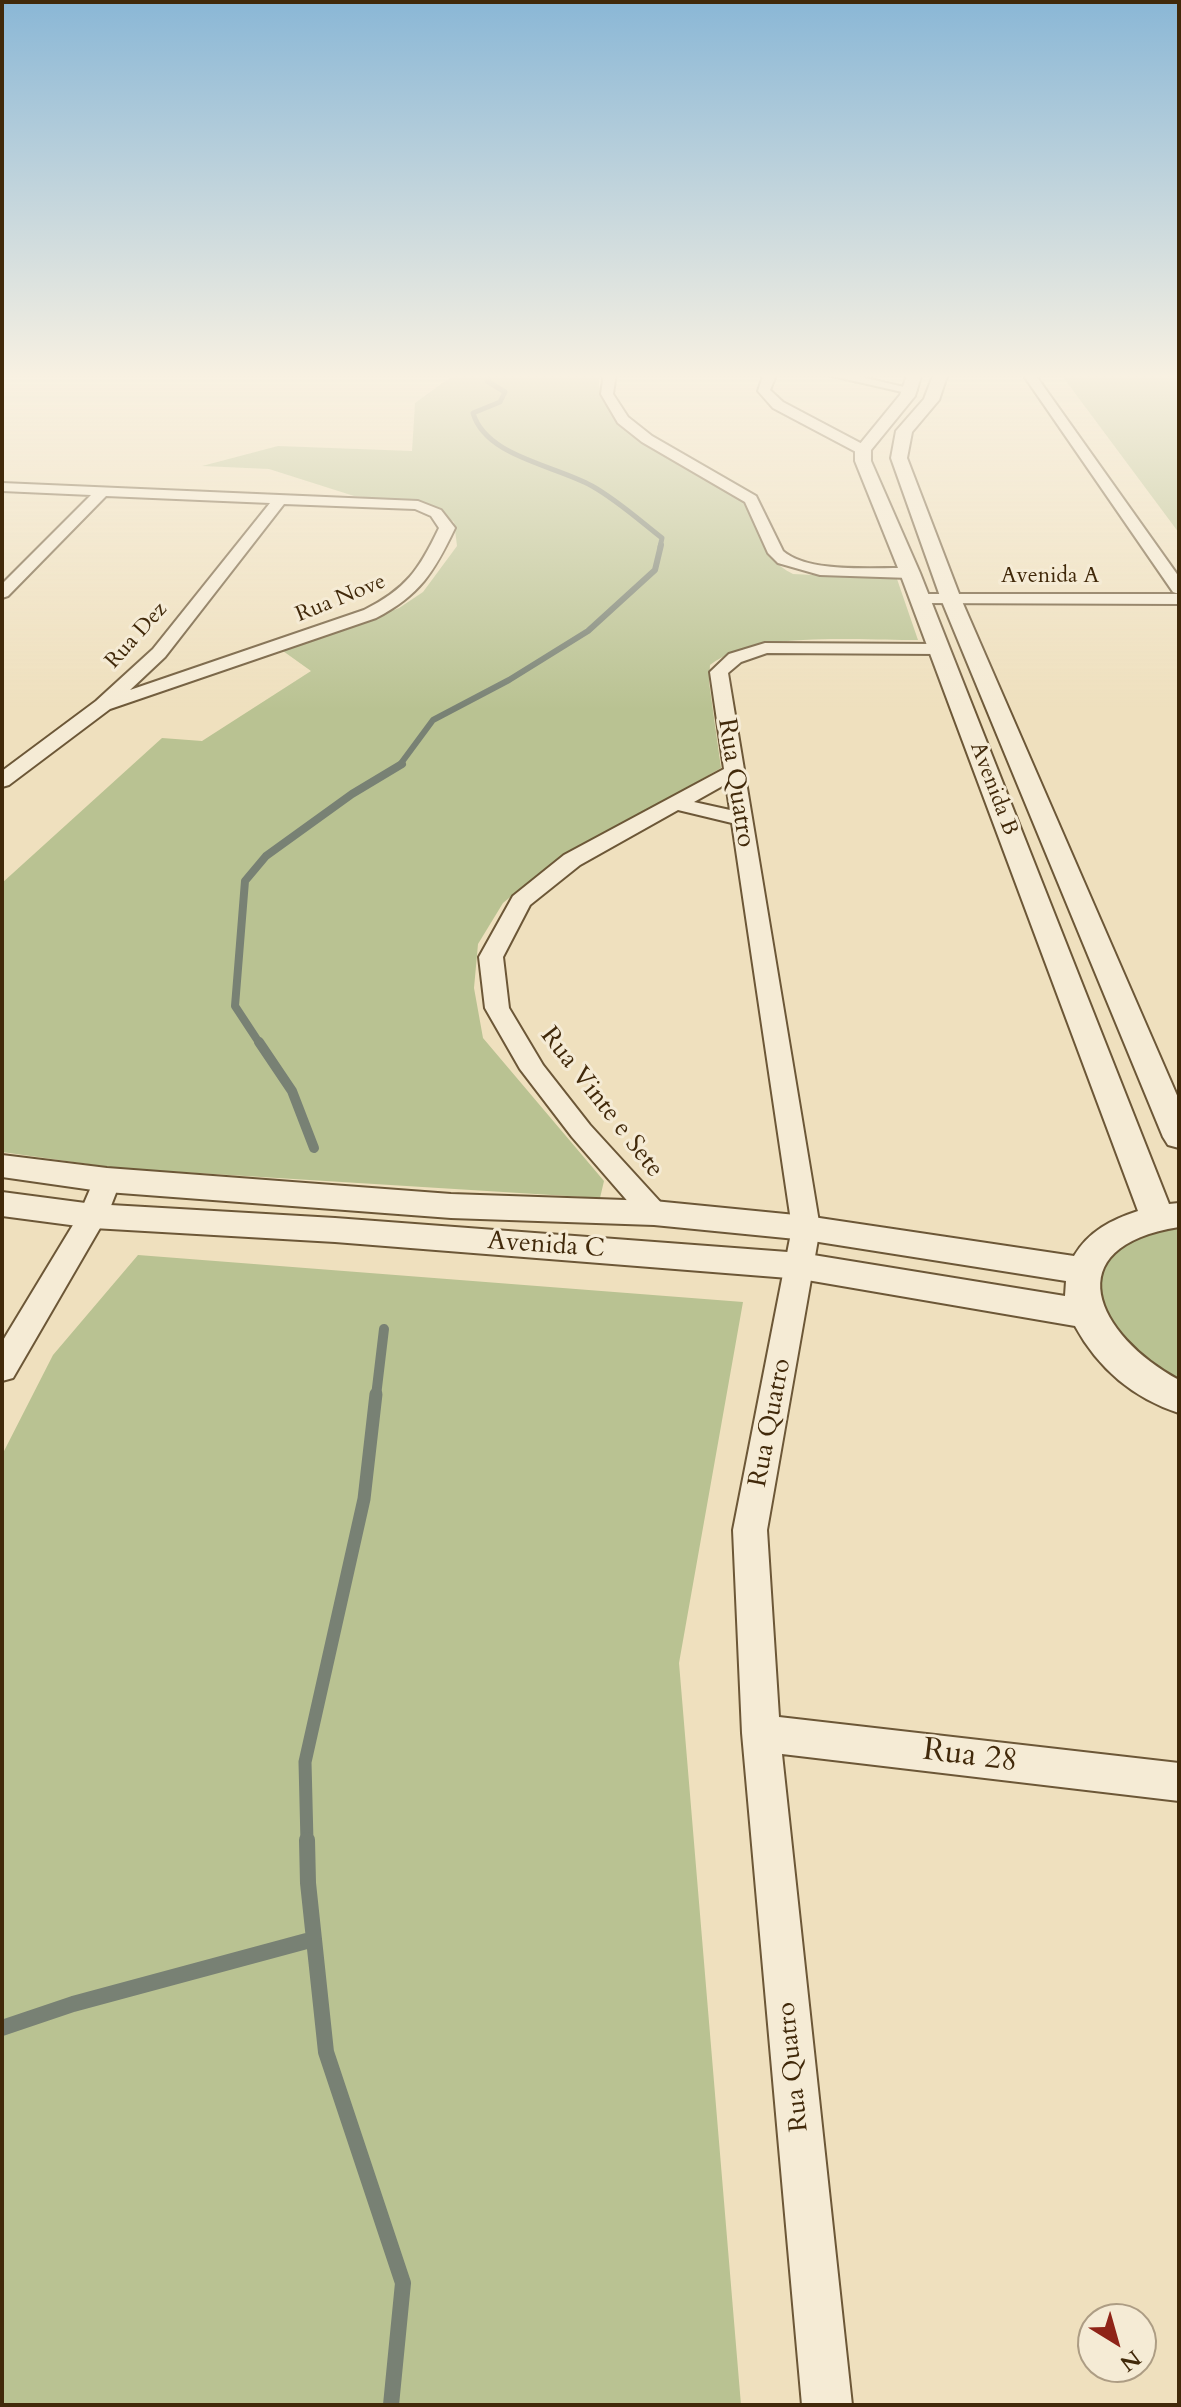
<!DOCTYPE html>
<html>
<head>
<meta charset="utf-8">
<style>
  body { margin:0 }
  #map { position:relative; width:1181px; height:2407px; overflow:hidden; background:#efe0be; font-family:Cardo,serif }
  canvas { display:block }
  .frame { position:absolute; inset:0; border:4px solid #41290a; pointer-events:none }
  .north { position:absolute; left:1077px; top:2303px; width:80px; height:80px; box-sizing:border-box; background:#f5ebd5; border:2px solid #ad9d84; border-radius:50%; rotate:143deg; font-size:22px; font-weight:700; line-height:32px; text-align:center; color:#41290a }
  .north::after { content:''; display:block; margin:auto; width:28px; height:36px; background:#8f2418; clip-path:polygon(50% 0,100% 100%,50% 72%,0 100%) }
</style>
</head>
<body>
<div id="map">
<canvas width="1181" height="2407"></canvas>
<div class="frame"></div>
<div class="north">N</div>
</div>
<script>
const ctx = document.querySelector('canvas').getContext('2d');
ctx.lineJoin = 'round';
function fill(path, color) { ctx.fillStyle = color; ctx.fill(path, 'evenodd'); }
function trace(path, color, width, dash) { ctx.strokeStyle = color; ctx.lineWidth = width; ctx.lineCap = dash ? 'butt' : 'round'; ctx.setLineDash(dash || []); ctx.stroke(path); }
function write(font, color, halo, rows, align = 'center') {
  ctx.font = font + ' Cardo,serif'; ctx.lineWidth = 6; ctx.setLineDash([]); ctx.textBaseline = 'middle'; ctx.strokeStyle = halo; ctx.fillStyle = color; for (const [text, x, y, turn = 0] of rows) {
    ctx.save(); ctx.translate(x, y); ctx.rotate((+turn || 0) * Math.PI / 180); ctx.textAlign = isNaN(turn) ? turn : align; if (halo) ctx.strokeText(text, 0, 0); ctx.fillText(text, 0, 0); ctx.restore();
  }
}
fill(new Path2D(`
  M456,373h144c-13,56 100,97 137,124 23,16 17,58 56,77l104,5 21,61c-58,1 -163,-10 -208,25l-1,17 12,86 -179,103 -39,32 -25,41 -4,44 9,50 121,143 -4,17 -484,-30 -114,-16v-269l160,-145 40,3 109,-70 -28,-20 116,-43 24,-16 34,-46 -3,-24 -24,-18 -76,-8 -85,-27 -67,-3 76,-20 134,5 3,-48z
  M1060,373h119v160z
  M1179,1224v157c-45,-23 -117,-87 -58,-137 13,-11 41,-15 58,-20z
  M138,1255l605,47 -64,361 62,742h-739v-950l51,-100z`), '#b9c292');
trace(new Path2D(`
  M490,373l-3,8 18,11 -5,10 -27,11c13,44 82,52 119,73 25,14 47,34 70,52l-2,9`), '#788174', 5);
trace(new Path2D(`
  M399,766l34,-46 76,-40 79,-49 67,-61 6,-25`), '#788174', 6);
trace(new Path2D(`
  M260,1044l-25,-38 10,-125 21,-25 86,-62 50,-30`), '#788174', 8);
trace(new Path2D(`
  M259,1042l33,49 22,57
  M376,1396l8,-67`), '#788174', 10);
trace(new Path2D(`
  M307,1842l-2,-80 59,-263 12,-105`), '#788174', 13);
trace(new Path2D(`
  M307,1840l1,43 18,169 77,231 -12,122
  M2,2028l71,-24 241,-65`), '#788174', 16);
const minor = new Path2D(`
  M604,373h12l-3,21 15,23 24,19 104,60 27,55c27,23 92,16 127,17l8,5 -8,5 -90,-3 -42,-12 -10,-10 -23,-51 -103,-60 -24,-19 -17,-29z
  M764,373h13l-7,17 13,12 85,45v6h-10l-85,-45 -15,-17z
  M819,373h25l73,17 -6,4z
  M1022,373h12l145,204v17l-6,-2z
  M2,483l416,18 23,9 14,18c-21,44 -35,67 -79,90l-266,91 -101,76 -7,2v-16l94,-70 57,-52 117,-146 -164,-7 -98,100 -6,2v-14l89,-89 -89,-4zM284,504l131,5 16,7 8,12c-20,42 -33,61 -75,82l-234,80 35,-33z
  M920,594h259v10l-265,-1 -2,-4 2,-4z
  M765,643l174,1 9,5 -9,5 -172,-1 -26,9 -13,11 92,555 -53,302 12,187 400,46v38l-397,-47 70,651h-50l-60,-672 -9,-203 59,-302 -60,-405 -54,-13 -98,55 -50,40 -27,52 6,51 34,57 47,60 74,81 4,7 -4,7 -10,3 -10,-3 -72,-83 -52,-68 -35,-61 -6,-51 34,-61 51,-41 160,-86 -14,-97 19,-18zM726,784l4,26 -36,-8z
  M107,1170l10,3 4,7 -14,36 -94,162 -11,3v-39l77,-127 18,-42z`);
const tertiary = new Path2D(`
  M908,373h14l-7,23 -44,54v11l49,112 249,631 10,-1v24c-125,20 -83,108 0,153v33c-46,-15 -81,-45 -104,-87l-274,-47 -466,-37 -242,-14 -91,-12v-24l91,12 242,14 466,35 264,43 1,-15 -260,-41 -152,-15 -203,-7 -344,-26 -105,-15v-22l105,13 344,26 203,7 152,15 268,40c15,-25 37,-36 64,-45l-238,-638 -45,-112v-11l45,-55z
  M934,373h14l-9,27 -27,32 -5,26 54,141 218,501v48l-11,-3 -5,-8 -222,-538 -50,-141 5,-27 28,-32z`);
trace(minor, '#6c5737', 4);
trace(tertiary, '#6c5737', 4);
fill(minor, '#f5ebd5');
fill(tertiary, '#f5ebd5');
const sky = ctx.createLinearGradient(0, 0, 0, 710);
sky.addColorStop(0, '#8ab7d6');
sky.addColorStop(0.53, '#f8f1e2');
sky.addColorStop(1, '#f8f1e200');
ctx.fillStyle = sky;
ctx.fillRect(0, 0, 1181, 710);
write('22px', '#41290a', '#f5ebd5', [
  ["Avenida A",1050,577],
  ["Rua Nove",341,599,-22],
  ["Rua Dez",137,636,-48],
  ["Avenida B",993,789,69]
]);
write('26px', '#41290a', '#f5ebd5', [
  ["Rua Quatro",735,783,81],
  ["Rua Vinte e Sete",601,1103,52],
  ["Avenida C",546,1246,4],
  ["Rua Quatro",771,1423,-79],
  ["Rua Quatro",794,2067,-96]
]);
write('32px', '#41290a', '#f5ebd5', [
  ["Rua 28",970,1757,7]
]);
</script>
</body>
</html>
